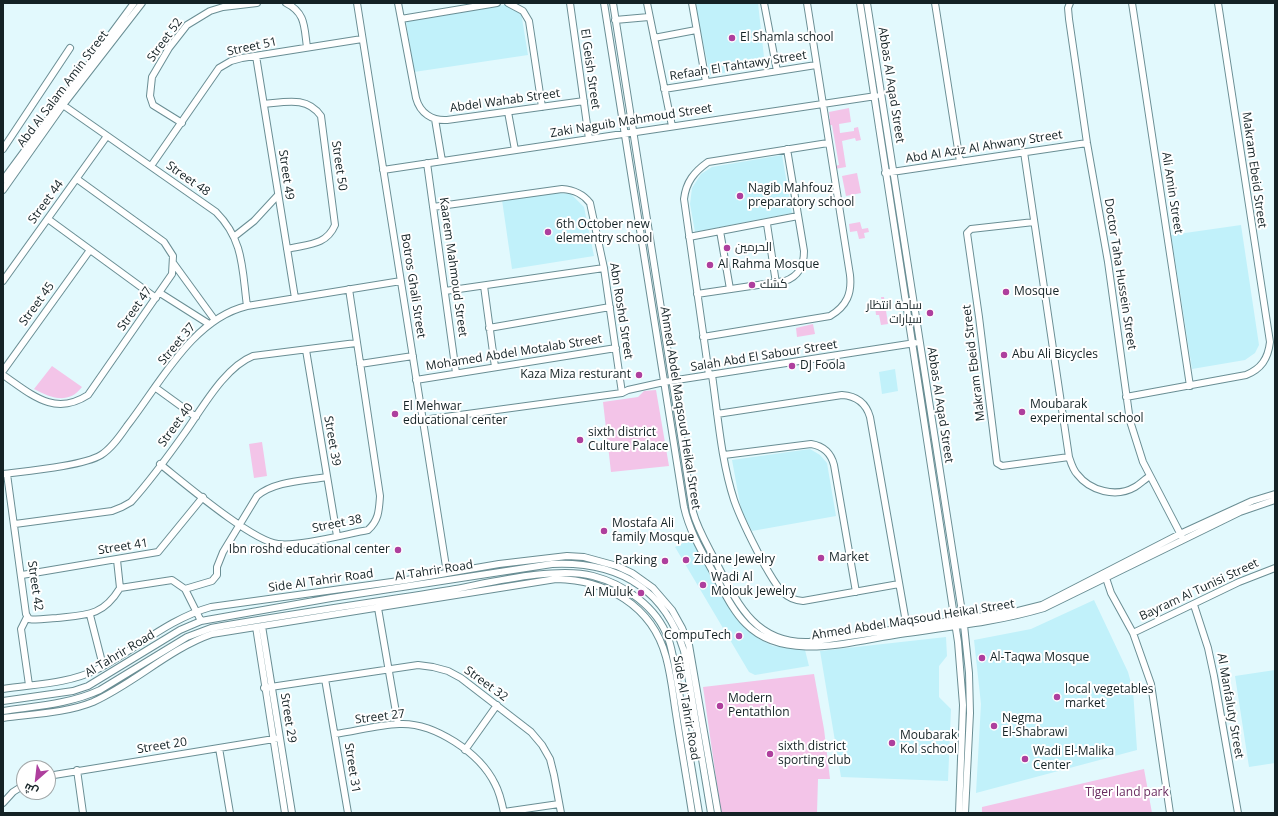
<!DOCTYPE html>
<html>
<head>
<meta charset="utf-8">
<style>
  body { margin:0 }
  #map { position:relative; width:1278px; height:816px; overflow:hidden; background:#e2f9fd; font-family:"Open Sans",Cairo,sans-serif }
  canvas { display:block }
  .frame { position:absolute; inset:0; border:4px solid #142225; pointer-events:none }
  .north { position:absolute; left:16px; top:760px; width:40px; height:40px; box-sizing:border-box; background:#fff; border:1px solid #a1a7a8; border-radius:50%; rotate:208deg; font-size:11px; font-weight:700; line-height:16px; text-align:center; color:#142225 }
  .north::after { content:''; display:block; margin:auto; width:14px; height:18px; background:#ae3f9d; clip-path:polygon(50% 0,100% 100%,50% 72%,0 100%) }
</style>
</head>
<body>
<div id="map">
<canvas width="1278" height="816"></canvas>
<div class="frame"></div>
<div class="north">ش</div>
</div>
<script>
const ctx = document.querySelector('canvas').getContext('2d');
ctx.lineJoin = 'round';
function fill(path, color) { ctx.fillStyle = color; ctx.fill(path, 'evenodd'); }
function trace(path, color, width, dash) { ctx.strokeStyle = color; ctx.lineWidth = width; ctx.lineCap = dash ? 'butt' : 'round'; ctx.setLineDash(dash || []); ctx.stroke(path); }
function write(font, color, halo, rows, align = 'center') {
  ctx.font = font + ' "Open Sans",Cairo,sans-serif'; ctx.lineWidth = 4; ctx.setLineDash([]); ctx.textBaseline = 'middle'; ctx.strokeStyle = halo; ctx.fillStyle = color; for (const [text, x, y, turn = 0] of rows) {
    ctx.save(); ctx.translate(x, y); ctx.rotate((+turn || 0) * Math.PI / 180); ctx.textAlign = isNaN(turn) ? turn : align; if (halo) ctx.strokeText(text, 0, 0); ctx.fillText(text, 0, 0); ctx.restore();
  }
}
fill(new Path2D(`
  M697,3h61l7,63 -55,9 -14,-65z
  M504,5h9l8,7 7,43 -114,17 -8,-51z
  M782,155l10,58 -97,19 -5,-28 2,-16 9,-14 11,-7z
  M558,193l13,1 13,13 10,49 -82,13 -10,-69z
  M1241,225l18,120 -4,8 -10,7 -53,9 -21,-134z
  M895,369l3,22 -16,3 -3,-22z
  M810,449l10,6 7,8 9,53 -84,15 -11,-22 -9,-49z
  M691,539l32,57 22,31 14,12 14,7 32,4 4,16 -54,9 -6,-3 -74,-125z
  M1094,600l34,72 5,18 4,60 -161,43 5,-89 -7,-64 57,-11z
  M946,637l1,19 -8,10v31l12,12 -3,72 -107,-4 -21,-126z
  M1275,670v93l-26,4 -14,-91z`), '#c1f1fa');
fill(new Path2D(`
  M849,108l2,14 -12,2 1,9 14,-2v-3l4,-1 3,13 -5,1 -1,-3 -13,3 4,26 -11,2v-3l4,-1 -7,-40 -5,1 -1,-6 4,-1 -1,-7z
  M857,173l4,20 -15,3 -4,-20z
  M860,222l2,7 6,-1 1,4 -5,1 1,5 -6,1 -2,-8 -7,1 -1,-8z
  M881,297h3l4,27 -7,1 -2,-10h-3l-1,-9 7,-1z
  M813,324l2,10 -18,3 -1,-9z
  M52,366l30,21c-14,18 -31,11 -48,2z
  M656,390l13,76 -58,6 -8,-70 35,-5 6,-6z
  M262,442l5,34 -13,2 -5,-34z
  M814,674l10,55 6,50h-12l-1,34h-96l-18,-126z
  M1144,769l8,44h-170v-6z`), '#f3c4e8');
const minor = new Path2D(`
  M286,3c20,10 18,24 21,44
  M357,3l90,570
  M398,3l18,95c4,15 16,23 31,22l137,-19
  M508,3l15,8 6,10 13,86
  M570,3l19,136
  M604,3l80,504c6,27 21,50 34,74 8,15 16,31 28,43 38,39 107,17 154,10 48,-7 97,-12 144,-26l196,-96 35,-12
  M613,3l80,509c5,18 15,34 23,50 21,41 39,82 93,80l209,-31 24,-6 138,-71 72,-33 23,-7
  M647,3l25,123
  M692,3l14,79
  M764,3l13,68
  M860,3l98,639 5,63 -4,108
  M867,3l97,622 5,48 1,40 -5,100
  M935,3l25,159
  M1070,3l-2,5 1,11 18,124 21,119 22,159 13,41 39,75
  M1132,3l58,383
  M401,19l96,-16
  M615,20l34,-3
  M654,38l42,-8
  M256,56l39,242
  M664,89l152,-24
  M264,104c22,-2 43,-8 57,12l14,109c-9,21 -28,19 -48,24
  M63,105l153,107c28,28 26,57 31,94
  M508,112l7,38
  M435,119l7,42
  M182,123l-29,-18 -3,-9 2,-19 17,-29 18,-23 23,-14 13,-4 34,-4
  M3,149l67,-101
  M1024,152l45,305c2,6 4,13 8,17 13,17 39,24 58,13 5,-3 10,-8 15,-11
  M427,163l29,210
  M151,166l68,-98 12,-7 11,-3 120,-19
  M383,170l493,-74
  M885,173l202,-30
  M3,180l131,-177
  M3,190l60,-85 79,-102
  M433,207l129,-18c13,1 21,5 28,14l14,65 18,125
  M48,219l108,79
  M1034,222l-63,7 -4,4 12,84 18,146 5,3 67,-9
  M767,224l9,59
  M720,231l10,58
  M235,236l19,-15 24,-26
  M689,237l109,-21
  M174,264l40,55
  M3,281l104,-145
  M484,286l11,81
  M445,291l159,-23
  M160,293l49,31
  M697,294l88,-13c14,-5 19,-15 19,-30l-17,-102
  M489,328l121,-21
  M703,337l127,-21c17,-10 22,-23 20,-41l-43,-272
  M306,350l31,186
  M360,364l53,-8
  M3,371l87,-121
  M3,375c28,19 51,42 85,20l84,-121 1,-18 -9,-14 -87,-63
  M709,375l-25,-176c2,-17 10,-27 24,-37l120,-19
  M712,375c6,41 9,85 22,125 8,23 20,45 31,66 10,16 17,34 38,35l96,-17
  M416,380l200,-32
  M156,388l40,29
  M1126,397l120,-22c15,-6 22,-16 24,-33l-52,-339
  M717,414l125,-19c15,1 24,8 28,22l37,211
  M423,420l199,-27 6,-3 36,-8 251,-39
  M724,455l87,-11c12,2 20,9 23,21l22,127
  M160,464c24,19 92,77 118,80 20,3 68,-10 90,-14 11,-10 11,-20 12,-34l-31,-207
  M3,474c23,-3 80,-8 98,-19 11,-7 19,-19 26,-29 33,-42 65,-107 120,-120l154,-25
  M7,474l19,140 3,5c9,2 19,-1 28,-1 30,-3 46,-2 63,-30l-3,-28
  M15,524l97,-13 10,-4 9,-5c20,-22 38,-47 55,-71 17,-24 39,-64 67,-75l103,-13
  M22,575l136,-23 45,-55
  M1106,578l5,15 22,40 18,51 19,129
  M120,588l52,-8 13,9 16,32
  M185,589l27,-8 5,-6v-8l6,-15 34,-56c18,-15 47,-15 70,-19
  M1194,605l14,43 6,28 24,137
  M378,608l20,116
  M90,615l13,51
  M27,617l-6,12 8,56
  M262,626l30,187
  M256,627l29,186
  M1133,633l106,-51 36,-14
  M325,679l23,134
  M264,688l154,-23 15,2 15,4 13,7 70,54 11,13 8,14 4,16 7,38
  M3,689c31,-5 64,-5 93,-19 39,-20 72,-51 115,-63l195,-27 93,-16 68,-8 17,1 33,9 15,7 21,15 19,22 10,18 7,17 29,168
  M3,701l70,-10 15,-5 92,-56 21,-9 130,-23 221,-34c65,-3 112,24 132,87l27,162
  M3,711c33,-5 67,-7 97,-21l87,-53 24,-9c79,-14 159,-25 239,-38 39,-7 106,-24 143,-14 31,8 64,31 75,62 3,7 4,15 6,23l25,152
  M3,718c29,-4 63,-5 90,-16 42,-19 76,-53 119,-68l344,-55c50,1 96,26 110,78 5,18 7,38 10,57 5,33 11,66 16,99
  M335,734c21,-3 43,-9 64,-10 35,-2 81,29 96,60 5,9 7,19 9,29
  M219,748l11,65
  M465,750l32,-45
  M77,770l6,43
  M48,776l232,-38
  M3,803l10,-11 11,-7
  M504,812l55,-8`);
trace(minor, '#6a8e94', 8);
trace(minor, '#fff', 6);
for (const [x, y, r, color] of [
  [732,38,4,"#ae3f9d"],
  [740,196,4,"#ae3f9d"],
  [548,232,4,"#ae3f9d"],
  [727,248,4,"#ae3f9d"],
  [710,265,4,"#ae3f9d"],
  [752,285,4,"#ae3f9d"],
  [1006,292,4,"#ae3f9d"],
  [930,313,4,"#ae3f9d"],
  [1004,355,4,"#ae3f9d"],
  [792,366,4,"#ae3f9d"],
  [639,375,4,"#ae3f9d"],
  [1022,412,4,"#ae3f9d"],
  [395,414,4,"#ae3f9d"],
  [580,440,4,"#ae3f9d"],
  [604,531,4,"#ae3f9d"],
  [398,550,4,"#ae3f9d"],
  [821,558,4,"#ae3f9d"],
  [686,560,4,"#ae3f9d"],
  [665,561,4,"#ae3f9d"],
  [703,585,4,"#ae3f9d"],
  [641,593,4,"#ae3f9d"],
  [739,636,4,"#ae3f9d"],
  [982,658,4,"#ae3f9d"],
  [1057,697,4,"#ae3f9d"],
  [720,706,4,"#ae3f9d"],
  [994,726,4,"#ae3f9d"],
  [892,743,4,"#ae3f9d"],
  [770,754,4,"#ae3f9d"],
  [1025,759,4,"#ae3f9d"]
]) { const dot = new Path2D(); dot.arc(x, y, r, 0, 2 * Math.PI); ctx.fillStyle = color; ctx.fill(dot); trace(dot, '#fff', 1.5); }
write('12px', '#142225', '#fff', [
  ["El Shamla school",740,38],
  ["Nagib Mahfouz",748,189],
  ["preparatory school",748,203],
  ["6th October new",556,225],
  ["elementry school",556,239],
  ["الحرمين",735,248],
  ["Al Rahma Mosque",718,265],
  ["كشك",760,285],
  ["Mosque",1014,292],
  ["ساحة انتظار",922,306,"right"],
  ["سيارات",922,320,"right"],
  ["Abu Ali Bicycles",1012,355],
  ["DJ Foola",800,366],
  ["Kaza Miza resturant",631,375,"right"],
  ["Moubarak",1030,405],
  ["experimental school",1030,419],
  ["El Mehwar",403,407],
  ["educational center",403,421],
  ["sixth district",588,433],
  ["Culture Palace",588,447],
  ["Mostafa Ali",612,524],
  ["family Mosque",612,538],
  ["Ibn roshd educational center",390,550,"right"],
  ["Market",829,558],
  ["Zidane Jewelry",694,560],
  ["Parking",657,561,"right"],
  ["Wadi Al",711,578],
  ["Molouk Jewelry",711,592],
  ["Al Muluk",633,593,"right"],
  ["CompuTech",731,636,"right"],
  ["Al-Taqwa Mosque",990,658],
  ["local vegetables",1065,690],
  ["market",1065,704],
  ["Modern",728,699],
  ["Pentathlon",728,713],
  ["Negma",1002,719],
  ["El-Shabrawi",1002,733],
  ["Moubarak",900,736],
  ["Kol school",900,750],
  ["sixth district",778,747],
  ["sporting club",778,761],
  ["Wadi El-Malika",1033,752],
  ["Center",1033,766]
], 'left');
write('12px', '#142225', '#fff', [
  ["Street 52",165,40,-54],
  ["Street 51",252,47,-12],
  ["Refaah El Tahtawy Street",738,66,-9],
  ["El Geish Street",590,69,82],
  ["Abbas Al Aqad Street",891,85,81],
  ["Abd Al Salam Amin Street",63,89,-53],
  ["Abdel Wahab Street",505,101,-8],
  ["Zaki Naguib Mahmoud Street",631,121,-9],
  ["Abd Al Aziz Al Ahwany Street",984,147,-9],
  ["Street 50",339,166,82],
  ["Makram Ebeid Street",1254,170,82],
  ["Street 49",286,175,82],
  ["Street 48",188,179,35],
  ["Ali Amin Street",1172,193,81],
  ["Street 44",46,202,-54],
  ["Kaarem Mahmoud Street",453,267,82],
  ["Doctor Taha Hussein Street",1120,274,81],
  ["Botros Ghali Street",413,286,81],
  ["Street 45",37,304,-54],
  ["Street 47",135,309,-55],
  ["Abn Roshd Street",621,311,81],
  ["Street 37",177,344,-50],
  ["Mohamed Abdel Motalab Street",514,353,-9],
  ["Salah Abd El Sabour Street",764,356,-9],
  ["Makram Ebeid Street",974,363,-97],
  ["Abbas Al Aqad Street",940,405,81],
  ["Ahmed Abdel Maqsoud Heikal Street",680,408,81],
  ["Street 40",176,425,-54],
  ["Street 39",332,441,80],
  ["Street 38",337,524,-11],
  ["Street 41",123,547,-9],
  ["Al Tahrir Road",434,571,-9],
  ["Side Al Tahrir Road",321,581,-8],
  ["Street 42",35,586,82],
  ["Bayram Al Tunisi Street",1199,590,-25],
  ["Ahmed Abdel Maqsoud Heikal Street",913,620,-9],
  ["Al Tahrir Road",120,654,-31],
  ["Street 32",486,684,36],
  ["Al Manfaluty Street",1230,706,80],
  ["Side Al Tahrir Road",686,708,80],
  ["Street 27",380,717,-7],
  ["Street 29",288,718,81],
  ["Street 20",162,746,-9],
  ["Street 31",352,768,81]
]);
write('12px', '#692b5f', '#fff', [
  ["Tiger land park",1127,793]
]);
</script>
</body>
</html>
